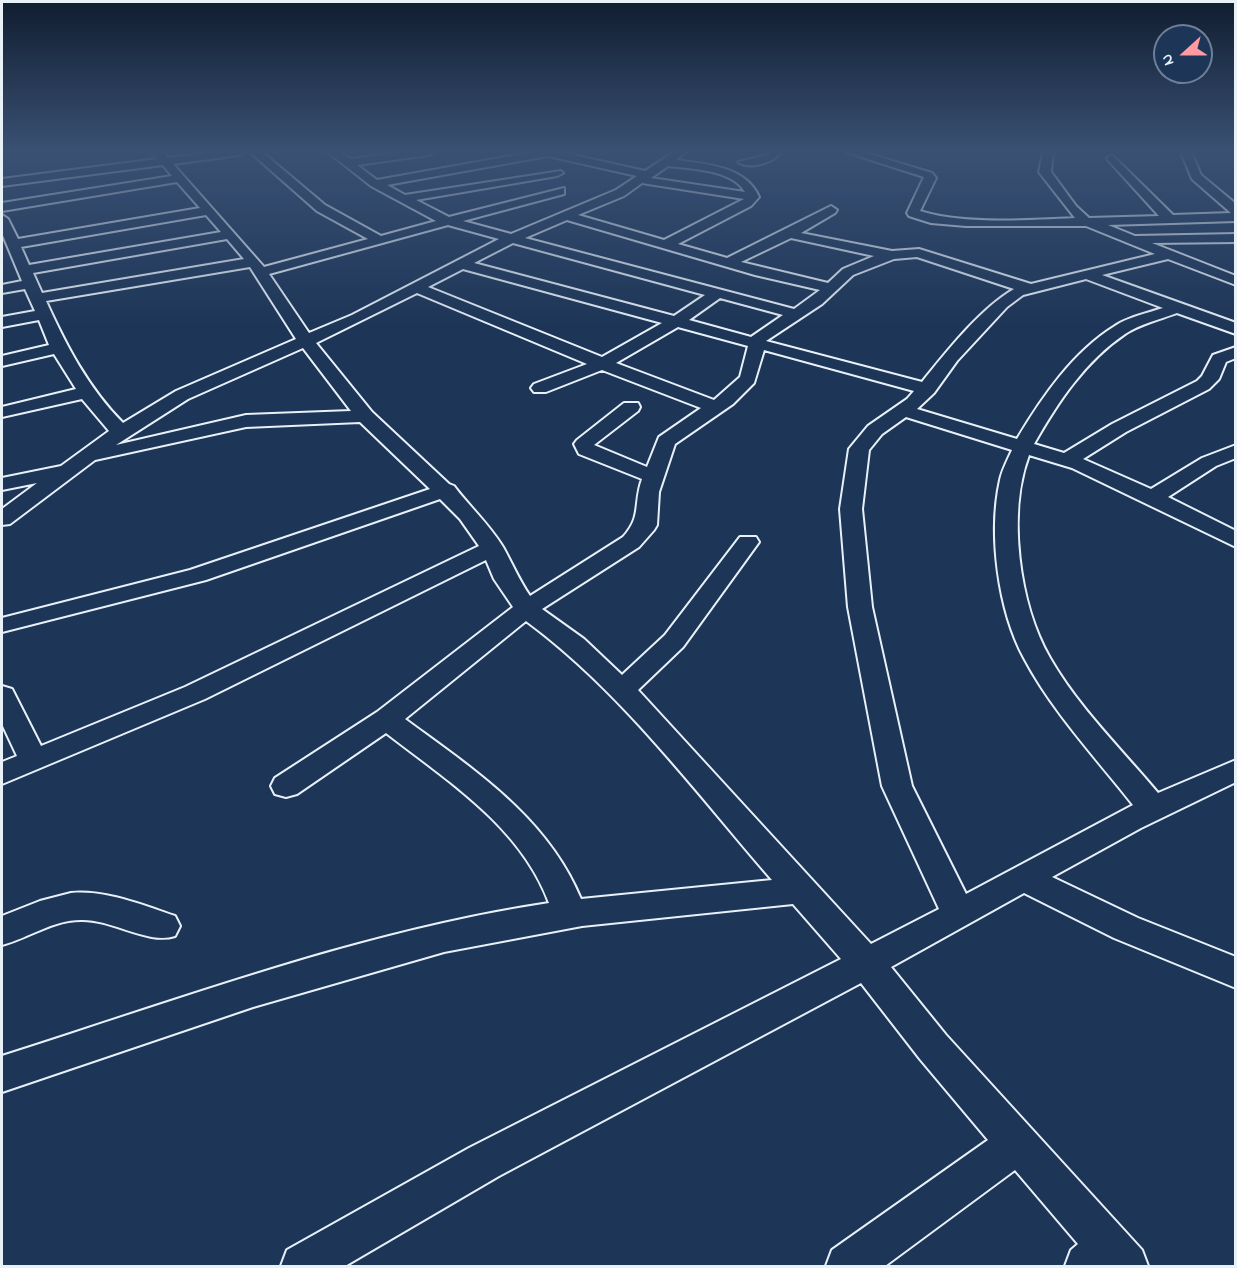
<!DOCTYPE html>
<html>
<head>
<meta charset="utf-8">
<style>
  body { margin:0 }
  #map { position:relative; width:1237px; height:1268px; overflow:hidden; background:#1d3557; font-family:"Indie Flower",sans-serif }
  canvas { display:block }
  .frame { position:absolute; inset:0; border:3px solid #e8f1f8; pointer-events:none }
  .north { position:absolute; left:1153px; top:24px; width:60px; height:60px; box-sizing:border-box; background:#1d3557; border:2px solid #6e8097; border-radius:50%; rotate:249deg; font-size:16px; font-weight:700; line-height:24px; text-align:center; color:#e8f1f8 }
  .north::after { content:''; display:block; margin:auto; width:21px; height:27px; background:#ff9aa2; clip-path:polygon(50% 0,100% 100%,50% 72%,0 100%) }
</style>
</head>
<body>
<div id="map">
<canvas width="1237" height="1268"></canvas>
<div class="frame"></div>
<div class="north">N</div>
</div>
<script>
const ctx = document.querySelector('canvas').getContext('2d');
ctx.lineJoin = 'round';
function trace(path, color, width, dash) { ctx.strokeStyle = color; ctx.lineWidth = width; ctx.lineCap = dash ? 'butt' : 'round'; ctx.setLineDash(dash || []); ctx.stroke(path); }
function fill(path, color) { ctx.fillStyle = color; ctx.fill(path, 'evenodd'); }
const street = new Path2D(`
  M152,152h11l5,6 45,-6h32l-5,3 -67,9 91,103 104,-28 -51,-28 -67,-59h12l63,53 56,31 55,-15 -65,-35 -43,-34h12l10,7 54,-7h30l-5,3 -72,10 20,15 156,-28h27l85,19 29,-19h12l-10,8c29,4 70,6 83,37l-8,9 -73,38 49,14 104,-52 6,4 -2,3 -34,20 91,18 27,-2 112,35 124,-30 -69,-28h-120l-35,-3 -22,-7 -2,-3 17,-36 -78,-25h17l69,21 4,5 -16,33c45,14 108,9 155,7l-36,-46 4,-20h10l-2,20 25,34 13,12 70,-2 -51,-56 -1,-2 5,-3 61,60 58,-2 -39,-34 -11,-27h10l10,23 35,29v17l-128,4 27,11 101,-2v8l-84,1 84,33v9l-68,-26 -66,16 134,48v11l-59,-21c-16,6 -37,11 -52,21 -40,27 -67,68 -91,110l30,9 48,-29 85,-43 5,-5 11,-21 23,-8v11l-10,4 -7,17 -10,10 -83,43 -43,27 68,30 51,-31 34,-13v13l-20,8 -48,31 68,34v16l-164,-79 -43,-13c-22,58 -10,149 21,203 28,49 72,92 108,135l78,-33v22l-95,46 -89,49 86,41 98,39v31l-122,-50 -90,-45 -133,74 55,68 196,215 6,16h-83l6,-16 7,-6 -63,-74 -130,96h-59l6,-16 156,-110 -68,-81 -59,-76 -362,193 -154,90h-64l6,-16 182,-102 372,-189 -48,-55 -211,22 -138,26 -191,55 -251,85v-36c180,-57 360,-125 547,-153 -28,-76 -101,-122 -163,-170l-89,61 -11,3 -11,-3 -4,-8 4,-8 102,-66 136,-105 -19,-28 -8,-19 -281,139 -203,85v-22l15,-6 -15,-32v-38l10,3 29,57 144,-59 294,-141 -19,-27 -20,-20 -234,81 -204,52v-14l188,-48 240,-81 -70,-67 -114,5 -151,33 -85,64 -8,1v-16l35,-26 -35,7v-12l59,-12 48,-35 -27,-32 -80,18v-10l74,-18 -22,-35 -52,12v-10l47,-11 -10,-25 -37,7v-10l33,-6 -10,-22 -23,4v-8l20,-4 -20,-48v-18l6,4 10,20 182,-31 -23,-26 -175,29v-8l170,-27 -9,-11 -161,21v-7l155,-20zM548,156l89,20 -21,14 -105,44 -48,-13 101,-27v-6l-115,29 -33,-17 141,-24 6,-3 -2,-2 -156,24 -18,-10zM668,166c23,3 64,3 77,26l-94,-14zM642,183l102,16 -80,41 -86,-25 46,-19zM206,215l15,17 -192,33 -8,-18zM567,220l188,55 65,15 -26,19 -269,-71zM448,225l51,14 -147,76 -43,18 -40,-59zM791,238l83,18 -31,13 -15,14 -87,-21zM227,239l17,20 -202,34 -9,-20zM513,243l192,52 -31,21 -200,-53zM917,257l97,32c-34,20 -67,62 -92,93l-156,-41 56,-37 31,-29 41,-16zM250,267l46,72 -120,52 -53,32c-35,-35 -57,-78 -77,-122zM463,269l199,54 -60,34 -174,-70zM1086,279l77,29c-15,5 -35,9 -48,18 -42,26 -73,71 -98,113l-100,-30 17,-16 23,-32 50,-54 16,-12zM417,293l170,71 -53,20 -3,4 3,4h12l56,-22 99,38 -42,29 -12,30 -53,-22 44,-34 2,-4 -2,-4h-14l-47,37 -3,4 5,10 63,25c-9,26 0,37 -19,58l-93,59c-11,-16 -18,-33 -27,-49 -14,-23 -35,-42 -49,-61l-5,-2 -77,-72 -56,-69zM720,298l63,17 -32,22 -62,-17zM678,327l70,19 -8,31 -26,23 -98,-37zM303,348l48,63 -105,4 -130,30 72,-46zM764,350l150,41 -7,8 -39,27 -19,23 -9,60 8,98 34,179 57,123 -68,35 -233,-254 45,-43 76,-105 -3,-5h-16l-75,98 -43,40 -38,-36 -42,-30 97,-62 15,-17 3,-5 2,-33 16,-48 58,-40 21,-21zM906,417l106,33c-4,9 -10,20 -12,30 -12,53 -2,130 24,178 28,53 72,100 109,147l-167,89 -54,-108 -40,-179 -10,-98 7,-59 13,-16zM526,621c96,71 168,169 246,259l-191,19c-34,-82 -107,-129 -176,-180z
  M771,152h10c-7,11 -32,18 -43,10l30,-7z
  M71,893c35,-3 71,12 104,23l5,10 -5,10c-27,9 -63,-17 -94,-16 -29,0 -52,18 -79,25v-29l38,-15z`);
trace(street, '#e8f1f8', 4);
fill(street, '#1d3557');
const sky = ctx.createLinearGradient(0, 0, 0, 330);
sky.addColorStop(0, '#101d30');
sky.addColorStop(0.46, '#3a5174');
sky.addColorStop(1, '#3a517400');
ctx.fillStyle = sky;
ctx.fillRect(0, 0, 1237, 330);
</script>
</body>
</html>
